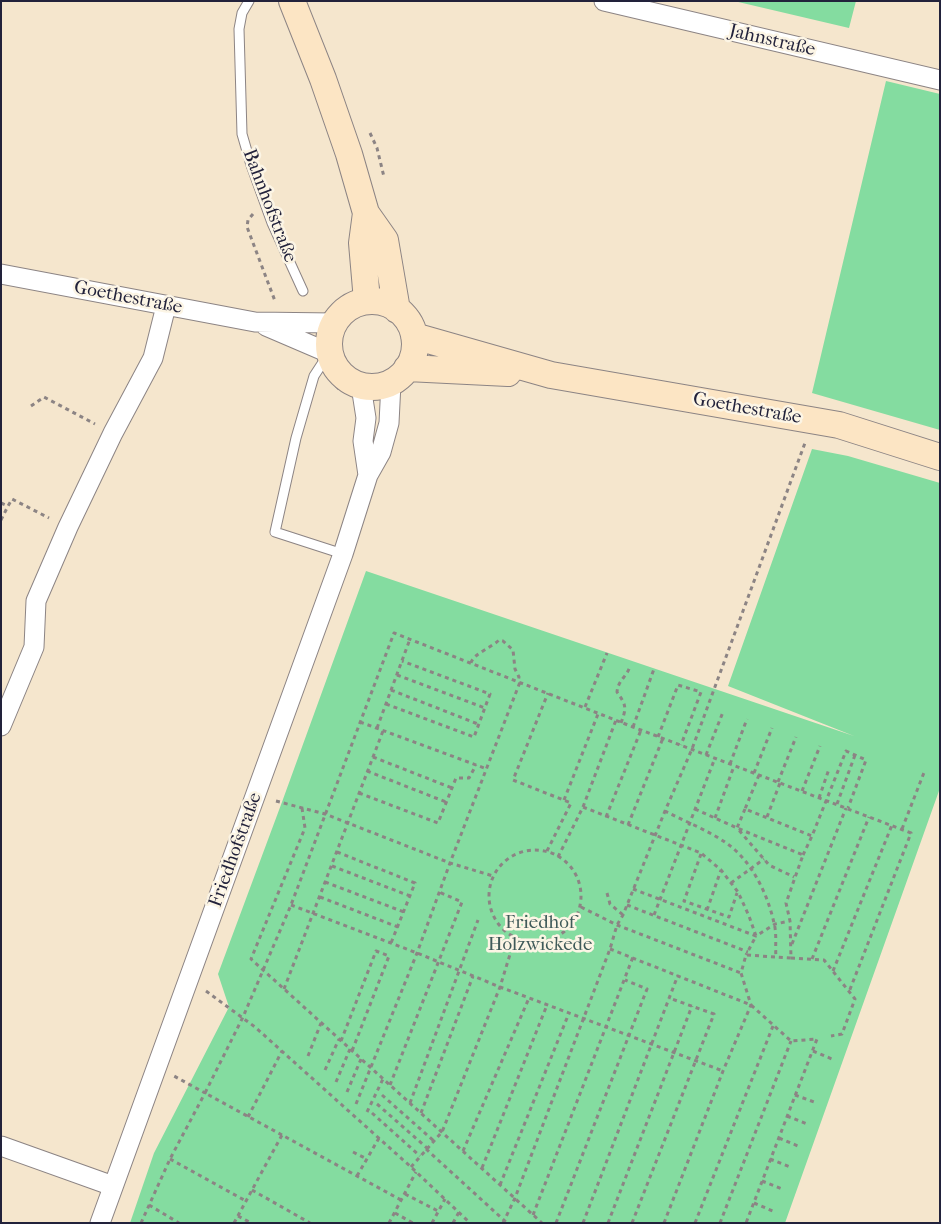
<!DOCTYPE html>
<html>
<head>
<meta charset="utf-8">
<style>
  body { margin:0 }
  #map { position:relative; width:941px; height:1224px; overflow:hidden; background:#f5e6cd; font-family:"IM FELL French Canon",serif }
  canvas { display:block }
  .frame { position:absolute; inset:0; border:2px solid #22223b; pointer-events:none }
</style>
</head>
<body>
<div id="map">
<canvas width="941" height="1224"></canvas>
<div class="frame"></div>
</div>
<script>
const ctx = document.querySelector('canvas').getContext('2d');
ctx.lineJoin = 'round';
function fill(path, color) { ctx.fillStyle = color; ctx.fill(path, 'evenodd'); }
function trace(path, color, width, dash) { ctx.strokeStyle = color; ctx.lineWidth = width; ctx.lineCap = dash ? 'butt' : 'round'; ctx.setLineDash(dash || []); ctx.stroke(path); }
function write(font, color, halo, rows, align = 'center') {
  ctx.font = font + ' "IM FELL French Canon",serif'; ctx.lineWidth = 5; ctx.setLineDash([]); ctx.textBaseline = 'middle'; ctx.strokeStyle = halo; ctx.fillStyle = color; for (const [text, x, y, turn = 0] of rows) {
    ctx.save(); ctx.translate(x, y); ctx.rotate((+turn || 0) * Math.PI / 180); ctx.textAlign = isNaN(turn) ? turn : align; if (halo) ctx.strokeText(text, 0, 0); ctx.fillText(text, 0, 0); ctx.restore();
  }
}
fill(new Path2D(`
  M734,1h122l-7,27z
  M886,81l54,13v336l-128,-37z
  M812,449l36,7 92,27v305l-155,435h-655l24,-70 75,-146 -11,-33 64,-172 84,-231 488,165 -126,-50z`), '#84dca0');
const service = new Path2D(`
  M249,1l-7,12 -3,16 3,105 9,31 21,58 31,68
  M329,353l-15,23 -18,62 -21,94 68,22`);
const minor = new Path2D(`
  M604,1l336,79
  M1,274l254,48 79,1
  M266,326l63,27
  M361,386l5,32 -3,23 5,34
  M1,726l33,-79 2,-46 32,-74 45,-94 40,-75 13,-52
  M1,1146l112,40
  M100,1223l243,-669 25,-79 13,-23 8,-29 2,-40`);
const secondary = new Path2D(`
  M292,1l31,78 26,75 17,59 19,27 12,70
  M366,213l-4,30 5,58
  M329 344a43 43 0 1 1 86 0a43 43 0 1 1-86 0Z
  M414,336l137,39 288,50 101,32
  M407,368l101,5`);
trace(service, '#8c8484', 11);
trace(minor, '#8c8484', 21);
trace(secondary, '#8c8484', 28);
trace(new Path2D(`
  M370,133l7,15 7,29
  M253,214l-5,6 -1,7 28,74
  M331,380l9,10
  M31,406l13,-9 51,27
  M1,503l7,3 4,-7 37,19
  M1,520l7,-14
  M471,663c2,-9 20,-15 28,-23l4,1 10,9 2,19 4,8 -1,5
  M397,675l88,33
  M391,690l87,34
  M386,704l88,33 16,-43 -88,-33
  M585,707l22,-54
  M360,722l127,47
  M621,723c6,-16 5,-18 -4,-31 1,-12 10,-15 13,-26
  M633,727l21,-58
  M377,728l33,-89
  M658,737l20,-52 23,7 -20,53
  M706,755l17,-43
  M373,757l79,31
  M730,764l17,-45
  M367,771l79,31
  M754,773l18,-45
  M759,775l-14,34 67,27 34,-85 20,9 -18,48
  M778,782l18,-45
  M802,791l18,-45
  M359,793l79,30 18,-45h13l7,-13
  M819,798l10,-29
  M564,800l34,-86
  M276,801l49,13 125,49 43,13
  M837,804l18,-49
  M583,807l33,-87
  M302,808l3,20 -54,131 291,264
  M695,809l42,19 66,27 -17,48 4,18 1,37 -15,-1
  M745,809l-8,19 32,37 25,12
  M606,817l35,-87
  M767,817l13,-34
  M715,818l19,-52
  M628,825l35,-87
  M902,829l23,-59
  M489 896a46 46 0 1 1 92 0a46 46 0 1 1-92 0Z
  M547,851l24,-48 -58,-23 35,-87
  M337,852l78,31 -24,60
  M701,854l-17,47 45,16 8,-24
  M803,855l9,-19
  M558,857l25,-50 118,46 20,17 17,22 11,24 7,20 -10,19
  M332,866l78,30
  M325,882l79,30
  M731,883l33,-24
  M633,889l123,47 19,-12 15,-3
  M607,893l3,11 13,11
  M320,897l78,30
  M291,905l126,48 83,34 223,84
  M627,905l121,47
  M581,907l36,18 124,48
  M707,910l14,-40
  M654,915l61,-157
  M792,944l54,-136
  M610,949l141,56 40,36 26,-2 -71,184
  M791,958l33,2 31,39 -13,35 -11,2
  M812,959l57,-142
  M833,971l59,-146
  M284,989l99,-258
  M206,991l49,36 156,140 59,56
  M341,1041l35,-90 13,5 -37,95
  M813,1051l19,8
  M308,1056l13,-33
  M325,1070l14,-31
  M336,1082l14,-33
  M390,1085l72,-183 -23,-10
  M347,1092l14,-33
  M382,1095l52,46
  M795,1095l19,7
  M410,1103l68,-183
  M356,1104l61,-151 33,-90 70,-181
  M377,1104l50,44
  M367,1112l16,-33
  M372,1113l48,43
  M421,1113l52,-137
  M787,1116l20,8
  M248,1117l34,-66
  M282,1135l-77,-42 38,-76 48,-112 103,-272 239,94 278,106 -62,159
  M779,1138l19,8
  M426,1149l81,74
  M463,1151l66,-153
  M353,1152l14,7
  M170,1159l76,42
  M770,1159l20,8
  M411,1167l31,-35 58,-145 15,-49
  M482,1168l65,-163
  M357,1176l22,-38
  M762,1181l20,8
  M500,1185l69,-172
  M252,1190l58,33
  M405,1194l33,17
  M754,1203l21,9
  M149,1205l30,18
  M395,1213l18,10
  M533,1215l100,-258
  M238,1216l13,7
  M141,1223l29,-64 35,-66 -31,-17
  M234,1223l48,-88 119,65
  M389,1223l27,-51
  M432,1223l13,-24
  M453,1223l6,-11
  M503,1223l12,-25 95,-249 7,-24 6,-10 42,-104 27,-62 113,-306
  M556,1223l91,-234 -22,-9
  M583,1223l95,-248
  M608,1223l84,-217
  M632,1223l82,-209 -45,-16
  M664,1223l59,-152 28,-66 -10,-32 5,-18 30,2c-1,-11 1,-23 -2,-34 -6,-28 -22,-61 -45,-78 -19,-14 -43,-23 -64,-34
  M695,1223l78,-197
  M720,1223l71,-182`), '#8c8484', 3, [4, 4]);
trace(service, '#fff', 9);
trace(minor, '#fff', 19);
trace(secondary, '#fce5c4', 26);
write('19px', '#22223b', '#fcf5e5', [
  ["Jahnstraße",772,41,13],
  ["Bahnhofstraße",269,206,69],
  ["Goethestraße",128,298,11],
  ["Goethestraße",747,409,10],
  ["Friedhofstraße",236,850,-70]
]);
write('19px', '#3f5a59', '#fcf5e5', [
  ["Friedhof",540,923],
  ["Holzwickede",540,945]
]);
</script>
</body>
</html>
